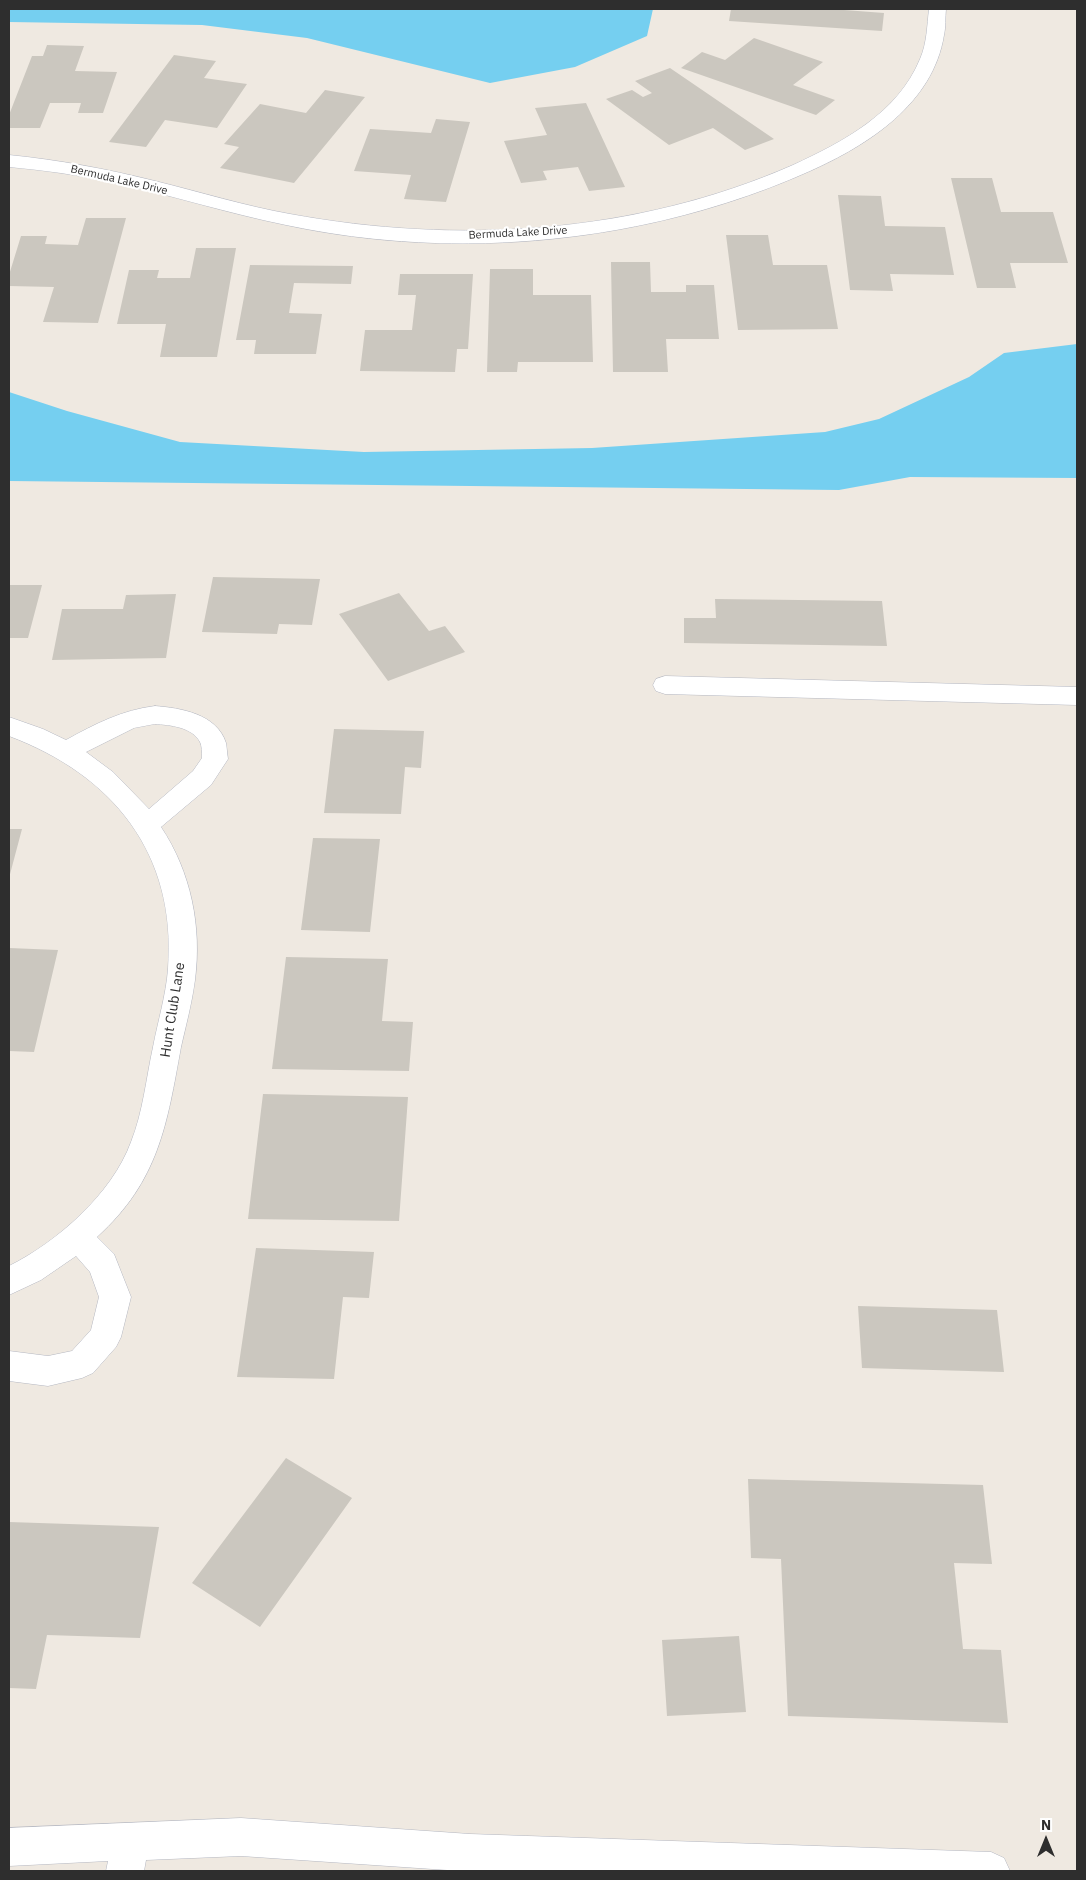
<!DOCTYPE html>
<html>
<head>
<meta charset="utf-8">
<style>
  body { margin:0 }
  #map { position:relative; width:1086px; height:1880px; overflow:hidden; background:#efe9e1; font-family:"IBM Plex Sans",sans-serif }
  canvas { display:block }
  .frame { position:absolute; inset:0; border:10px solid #2e2e2e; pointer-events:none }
  .north { position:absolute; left:1021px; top:1815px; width:50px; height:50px; -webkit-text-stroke:4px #fff; paint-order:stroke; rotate:0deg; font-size:14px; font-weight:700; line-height:20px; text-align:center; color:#2e2e2e }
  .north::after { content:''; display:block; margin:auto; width:18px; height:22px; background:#2e2e2e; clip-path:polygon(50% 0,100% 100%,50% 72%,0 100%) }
</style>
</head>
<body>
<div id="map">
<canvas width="1086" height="1880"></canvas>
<div class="frame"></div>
<div class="north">N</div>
</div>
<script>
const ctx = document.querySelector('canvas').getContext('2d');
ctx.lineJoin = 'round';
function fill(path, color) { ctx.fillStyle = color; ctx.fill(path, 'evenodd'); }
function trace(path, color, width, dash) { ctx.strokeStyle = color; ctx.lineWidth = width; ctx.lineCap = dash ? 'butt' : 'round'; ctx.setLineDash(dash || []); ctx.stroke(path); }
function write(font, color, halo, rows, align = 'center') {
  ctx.font = font + ' "IBM Plex Sans",sans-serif'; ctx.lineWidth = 4.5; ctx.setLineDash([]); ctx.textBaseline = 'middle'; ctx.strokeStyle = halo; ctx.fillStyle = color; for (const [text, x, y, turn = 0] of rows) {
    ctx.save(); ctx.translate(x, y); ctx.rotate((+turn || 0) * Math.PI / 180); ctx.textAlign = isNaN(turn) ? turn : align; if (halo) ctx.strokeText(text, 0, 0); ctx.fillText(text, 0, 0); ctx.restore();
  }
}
fill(new Path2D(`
  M9,9h644l-6,27 -72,31 -85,16 -183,-45 -105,-13 -193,-3z
  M1077,344v134l-167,-1 -71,13 -830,-9v-89l58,19 113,31 184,10 228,-4 233,-16 54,-13 90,-42 35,-24z`), '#75cff0');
fill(new Path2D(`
  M731,9h100l53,4 -2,18 -153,-10z
  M754,38l69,24 -30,23 42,15 -19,15 -135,-47 21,-16 23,8z
  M47,45l37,1 -9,25 42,1 -14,41h-25l3,-10h-31l-10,25h-31v-13l23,-59h11z
  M174,55l42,6 -12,17 43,6 -30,44 -52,-8 -19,27 -37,-5z
  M670,68l104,71 -29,11 -32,-22 -44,17 -63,-46 26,-9 11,7 9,-4 -17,-12z
  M325,90l40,7 -71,86 -74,-15 19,-21 -15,-3 36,-40 46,9z
  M586,103l39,84 -36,4 -11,-24 -35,4 4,9 -26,3 -17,-42 43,-6 -12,-27z
  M436,119l34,3 -24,80 -42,-3 7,-24 -57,-4 16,-42 61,4z
  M951,178h41l9,34h52l15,51h-58l6,25h-39z
  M838,195l43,1 4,30 60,1 9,48 -64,-1 3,17 -43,-1z
  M86,218h40l-28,105 -55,-1 11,-35 -45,-1v-11l12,-39h26l-2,8 33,1z
  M726,235h42l5,30h54l11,64 -100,1z
  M196,248h40l-19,109h-57l6,-33h-49l12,-54h30l-2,8h33z
  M611,262h39l1,30h35v-7h28l5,54h-53l2,33h-55z
  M250,265l103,1 -2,18 -57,-1 -5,30 33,1 -6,40h-62l2,-14h-20z
  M490,269h43v26h58l2,67h-75l-1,10h-30z
  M400,274h73l-5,75h-11l-2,23 -95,-1 5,-41h47l4,-35h-18z
  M213,577l107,2 -8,46 -33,-1 -2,10 -75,-2z
  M9,585h33l-14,53h-19z
  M399,593l30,38 16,-5 20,26 -77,29 -49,-67z
  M176,594l-10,64 -114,2 10,-51h61l3,-14z
  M715,599l167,2 5,45 -203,-3v-25h32z
  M334,729l90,2 -3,37 -16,-1 -4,47 -77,-1z
  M9,829h13l-13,49z
  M313,838l67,1 -10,93 -69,-2z
  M9,948l49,2 -24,102 -25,-1z
  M286,957l102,2 -6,62 31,1 -4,49 -137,-2z
  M263,1094l145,3 -9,124 -151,-2z
  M256,1248l118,4 -5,46 -26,-1 -9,82 -97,-2z
  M858,1306l139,4 7,62 -142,-4z
  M286,1458l66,40 -92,129 -68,-44z
  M748,1479l235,6 9,79 -38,-1 9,86 38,1 7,73 -220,-7 -7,-157 -30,-1z
  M9,1522l150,5 -19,111 -93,-3 -11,54 -27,-1z
  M739,1636l7,76 -79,4 -5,-76z`), '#cbc7bf');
const lane = new Path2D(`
  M665,676l412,11v18l-412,-11 -9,-3 -3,-6 3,-6z
  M241,1818l229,16 521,18 13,6 6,13h-548l-221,-15 -95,4 -2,11h-38l2,-10 -99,5v-38z`);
const street = new Path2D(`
  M929,9h17c-1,9 0,18 -2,26 -11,69 -76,110 -134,136 -161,72 -351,91 -524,54 -59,-12 -115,-30 -174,-43 -34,-7 -68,-12 -103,-15v-12c50,5 98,14 146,26 45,11 90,25 135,33 168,31 346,20 503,-49 50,-23 105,-52 127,-106 7,-16 7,-33 9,-50z
  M155,706c26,2 62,8 71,37 1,5 1,11 2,16l-17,26 -50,42c30,45 41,100 34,153 -3,23 -9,45 -14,67 -14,77 -22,134 -84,190l17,17 17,43 -10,40 -5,10 -23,26 -11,5 -34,8 -39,-5v-30l39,5 24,-5 19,-21 8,-33 -9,-25 -14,-16 -35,24 -32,15v-29c48,-24 103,-72 122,-124 12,-30 15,-63 22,-95 5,-26 13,-52 15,-78 9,-115 -55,-194 -159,-233v-19l34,12 23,11c29,-16 56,-30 89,-34zM155,724c15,1 37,3 45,18 2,4 2,11 2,16l-9,13 -44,38 -36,-37 -27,-20 48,-24z`);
trace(lane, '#b4b7c1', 1);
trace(street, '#b4b7c1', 1);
fill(lane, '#fff');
fill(street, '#fff');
write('11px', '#2e2e2e', '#fff', [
  ["Bermuda Lake Drive",119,180,13],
  ["Bermuda Lake Drive",518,233,-3]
]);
write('14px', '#2e2e2e', '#fff', [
  ["Hunt Club Lane",173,1010,-81]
]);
</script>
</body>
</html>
